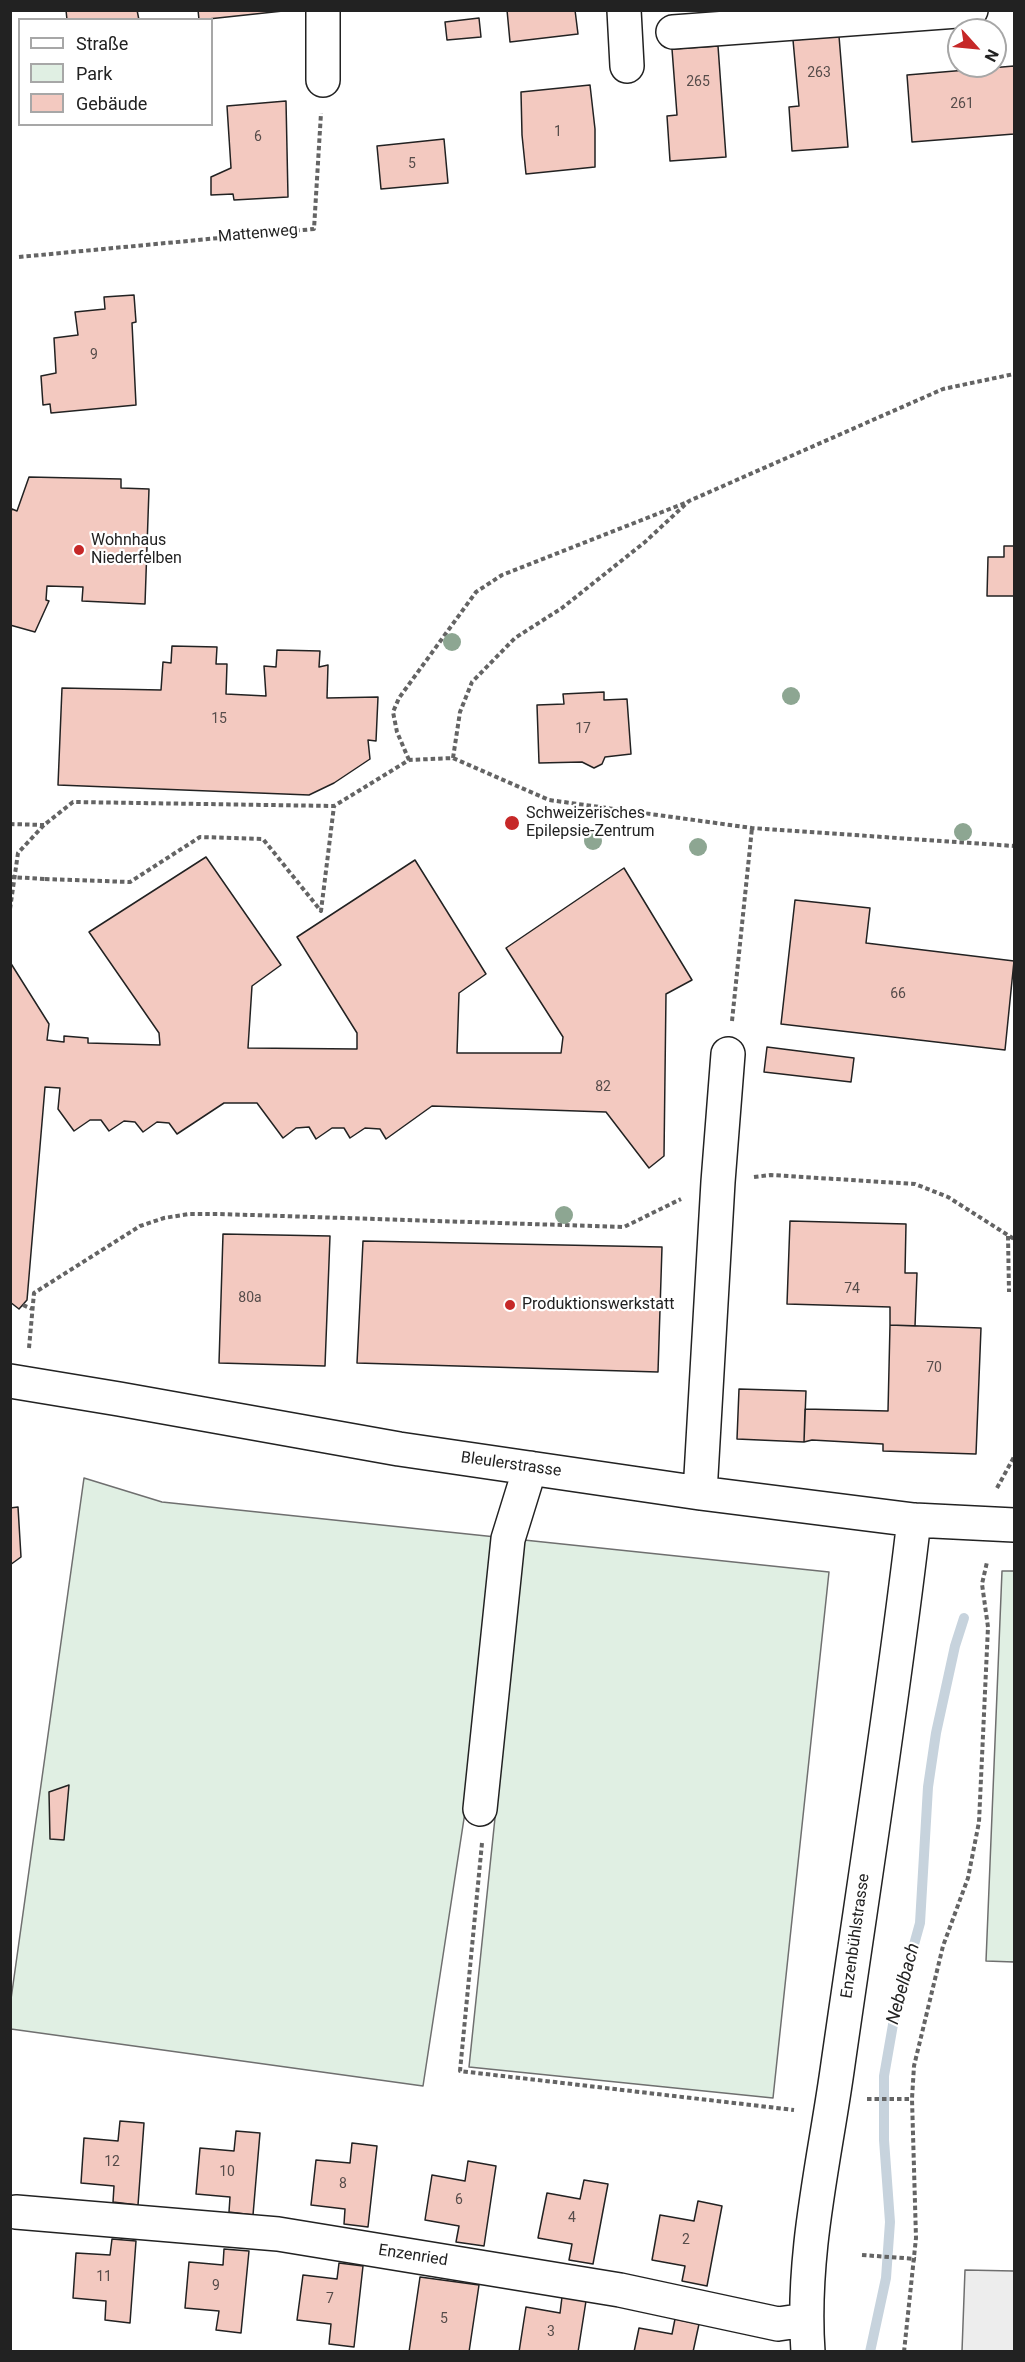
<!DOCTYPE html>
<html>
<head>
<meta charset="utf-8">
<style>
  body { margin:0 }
  #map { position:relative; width:1025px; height:2362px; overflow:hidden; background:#fff; font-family:Roboto,sans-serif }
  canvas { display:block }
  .frame { position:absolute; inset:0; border:12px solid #222; pointer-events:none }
  .legend { position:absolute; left:18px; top:18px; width:195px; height:108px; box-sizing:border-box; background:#fff; border:2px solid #a7a7a7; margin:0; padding:8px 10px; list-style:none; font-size:18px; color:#222 }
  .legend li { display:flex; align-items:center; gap:12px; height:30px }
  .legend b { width:30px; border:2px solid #a7a7a7 }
  .north { position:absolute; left:947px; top:18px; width:60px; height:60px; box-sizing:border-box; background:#fff; border:2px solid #a7a7a7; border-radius:50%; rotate:117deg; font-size:16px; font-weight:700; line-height:24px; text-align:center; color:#222 }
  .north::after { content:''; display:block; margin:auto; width:21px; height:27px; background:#c62828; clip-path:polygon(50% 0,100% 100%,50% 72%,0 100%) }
</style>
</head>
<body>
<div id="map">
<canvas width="1025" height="2362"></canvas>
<div class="frame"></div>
<ul class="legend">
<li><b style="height:8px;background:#fff"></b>Straße</li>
<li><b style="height:16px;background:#e0efe3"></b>Park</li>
<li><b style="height:16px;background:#f3c9c0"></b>Gebäude</li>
</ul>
<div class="north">N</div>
</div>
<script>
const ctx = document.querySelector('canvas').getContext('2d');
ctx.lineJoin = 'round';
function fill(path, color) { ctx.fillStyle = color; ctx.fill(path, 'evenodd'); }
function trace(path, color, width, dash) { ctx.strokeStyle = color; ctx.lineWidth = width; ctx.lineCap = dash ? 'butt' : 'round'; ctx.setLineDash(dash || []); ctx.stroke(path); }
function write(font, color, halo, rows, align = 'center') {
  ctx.font = font + ' Roboto,sans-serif'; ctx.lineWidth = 4.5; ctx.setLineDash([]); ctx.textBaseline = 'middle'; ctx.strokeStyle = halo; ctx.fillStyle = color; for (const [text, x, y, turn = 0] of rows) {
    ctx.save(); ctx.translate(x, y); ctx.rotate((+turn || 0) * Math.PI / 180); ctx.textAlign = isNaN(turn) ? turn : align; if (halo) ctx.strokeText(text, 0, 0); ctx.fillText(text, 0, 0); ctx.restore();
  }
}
const green = new Path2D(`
  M84,1478l78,24 334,35 -27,249 -46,300 -412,-57v-30z
  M524,1540l305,32 -56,526 -304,-31z
  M1002,1571h12v391l-28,-1z`);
fill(green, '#e0efe3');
trace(green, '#6f6f6f', 1.5);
const parking = new Path2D(`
  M965,2270l49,1v80h-52z`);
fill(parking, '#ededed');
trace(parking, '#6f6f6f', 1.5);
trace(new Path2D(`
  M870,2352l16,-74 4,-56 -6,-82v-64l11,-63 25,-90 8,-136 8,-54 19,-87 9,-28`), '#c7d3dd', 10);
const building = new Path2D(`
  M66,10h71l2,10h-72z
  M198,10h85v1l-84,9z
  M507,10h68l3,24 -68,8z
  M479,18l2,19 -34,3 -2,-18z
  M839,36l9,111 -56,4 -3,-44 10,-1 -6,-66z
  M718,46l8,111 -56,4 -3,-45 10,-1 -5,-66z
  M1014,66v68l-102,8 -5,-67z
  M590,85l5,44v38l-69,7 -4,-39 -1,-43z
  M286,101l2,96 -54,3 -1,-6 -22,1v-18l20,-9 -4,-62z
  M444,139l4,44 -67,6 -4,-43z
  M134,295l2,27 -4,1 4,82 -85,8 -1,-9 -7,1 -2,-29 15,-3 -2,-35 24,-3 -3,-23 30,-3 -1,-12z
  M29,477l92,2v9l28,1 -4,115 -63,-3 1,-14 -36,-1 -1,14 3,1 -14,31 -25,-7v-111l2,-5 5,2z
  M1004,546h10v50h-27l1,-39h16z
  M172,646l45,1 -1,17h11l-1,30 40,2 -2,-30 12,1 1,-17 43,1 -1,16 9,-2 -1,33 51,-1 -2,44 -8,-1 2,19 -36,24 -25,12 -251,-10 4,-97 99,2 2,-28 8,1z
  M604,692v8l23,-1 4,55 -26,3 -3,7 -8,4 -12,-6 -43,1 -2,-58 27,-1 -1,-10z
  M206,857l75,108 -29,21 -4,62 109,1v-16l-60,-96 118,-77 71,114 -27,19 -2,60h104l2,-16 -57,-89 118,-80 68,112 -26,14 -2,162 -15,12 -43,-56 -174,-6 -46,33 -6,-10 -15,-1 -15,10 -6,-10h-12l-16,11 -7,-12 -13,1 -13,10 -26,-35h-33l-47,31 -8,-11 -12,-1 -14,10 -8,-10 -11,-1 -15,10 -8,-11h-11l-16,11 -16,-22 2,-21 -15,-1 -18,213 -8,9 -9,-7v-340l39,62 -2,16 17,2v-6l24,2v5l72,2 -1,-12 -70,-101z
  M795,900l75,8 -4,35 148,18 -9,89 -224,-26z
  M767,1047l87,11 -3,24 -87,-10z
  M790,1221l116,3 -1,49h12l-2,53 -25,-1v-18l-103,-3z
  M223,1234l107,2 -5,130 -106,-3z
  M363,1241l299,6 -4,125 -301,-9z
  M890,1325l91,3 -5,126 -93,-3v-7l-71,-4 -8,2 1,-33 83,2z
  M739,1389l67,2 -2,51 -67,-3z
  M18,1507l3,50 -11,8v-57z
  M69,1785l-5,55 -14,-1 -1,-47z
  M120,2121l24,2 -6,82 -25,-3 1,-16 -33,-3 3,-45 34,3z
  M236,2131l24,2 -7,82 -24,-3 1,-15 -34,-3 4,-46 34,3z
  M352,2143l25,3 -9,81 -24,-3 1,-15 -34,-4 5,-45 34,3z
  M468,2161l28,5 -12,80 -28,-4 3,-16 -34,-6 7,-45 33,6z
  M584,2180l24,4 -15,80 -24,-4 3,-16 -34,-6 9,-45 33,6z
  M698,2201l24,5 -15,80 -25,-5 3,-15 -33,-6 8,-45 34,6z
  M112,2239l24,2 -6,82 -25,-3 1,-19 -33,-3 3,-45 34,2z
  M224,2249l25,2 -8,82 -25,-3 3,-19 -34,-3 4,-46 34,3z
  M339,2263l24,3 -9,81 -25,-3 2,-20 -34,-4 6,-45 34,4z
  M420,2277l59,8 -10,67h-60z
  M562,2297l24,4 -8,51h-59l7,-45 34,6z
  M675,2319l24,5 -6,28h-59l5,-24 33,6z`);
fill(building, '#f3c9c0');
trace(building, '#222', 1.5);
const minor = new Path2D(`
  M323,10v70
  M624,10l3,56
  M673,32l298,-22
  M10,1381l109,18 280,50 301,44 214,27 100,5
  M700,1493l18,-311 10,-128
  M480,1809l28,-270 22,-71
  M16,2212l262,22 342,56 158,34 28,-4
  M808,2352c-7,-98 17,-193 30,-288 26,-182 55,-363 76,-544`);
trace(minor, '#222', 36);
trace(new Path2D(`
  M19,257l295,-28 7,-116
  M453,758l7,-46 12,-30 43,-44 47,-30 83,-66 44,-41 254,-112 71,-15
  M409,760l-12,-28 -4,-20 6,-14 77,-106 26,-17 183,-72
  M10,824l34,1
  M45,879l85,3 70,-45 63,2 58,72 13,-105
  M10,909l8,-56 26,-28 29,-23 261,4 75,-46 44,-2 96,42 203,28 262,18
  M732,1021l20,-193
  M754,1177l17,-2 144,9 33,13 66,42
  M1008,1236l1,56
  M23,1305l9,4
  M29,1348l5,-55 106,-67 24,-8 25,-4h31l404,13 57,-28
  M997,1488l17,-31
  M482,1843l-22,228 334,39
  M867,2099h45
  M862,2255l54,4
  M904,2352l12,-114 -4,-139 2,-33 29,-120 25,-68 11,-56 9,-195 -6,-43 5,-22`), '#646464', 4, [4.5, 3]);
trace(minor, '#fff', 33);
trace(new Path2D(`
  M10,877l35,2`), '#646464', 4, [4.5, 3]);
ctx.fillStyle = '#8da692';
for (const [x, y] of [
  [452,642],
  [791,696],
  [963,832],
  [593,841],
  [698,847],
  [564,1215]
]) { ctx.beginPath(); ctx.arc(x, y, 9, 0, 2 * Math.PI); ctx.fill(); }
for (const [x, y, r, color] of [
  [79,550,6,"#c62828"],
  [512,823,8,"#c62828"],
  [510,1305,6,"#c62828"]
]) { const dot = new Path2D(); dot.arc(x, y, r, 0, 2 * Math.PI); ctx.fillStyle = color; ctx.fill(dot); trace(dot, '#fff', 2); }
write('14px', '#564c4a', null, [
  ["263",819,73],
  ["265",698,82],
  ["261",962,104],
  ["1",558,132],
  ["6",258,137],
  ["5",412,164],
  ["9",94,355],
  ["15",219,719],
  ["17",583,729],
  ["66",898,994],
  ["82",603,1087],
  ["74",852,1289],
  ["80a",250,1298],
  ["70",934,1368],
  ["12",112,2162],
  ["10",227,2172],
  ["8",343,2184],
  ["6",459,2200],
  ["4",572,2218],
  ["2",686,2240],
  ["11",104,2277],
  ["9",216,2286],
  ["7",330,2299],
  ["5",444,2319],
  ["3",551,2332]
]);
write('16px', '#222', '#fff', [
  ["Mattenweg",258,234,-5],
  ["Bleulerstrasse",511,1465,8],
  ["Enzenbühlstrasse",856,1936,-82],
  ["Enzenried",413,2256,9]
]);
write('16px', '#222', '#fff', [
  ["Wohnhaus",91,541],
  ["Niederfelben",91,559],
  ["Schweizerisches",526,814],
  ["Epilepsie-Zentrum",526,832],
  ["Produktionswerkstatt",522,1305]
], 'left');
write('italic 18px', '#222', '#fff', [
  ["Nebelbach",904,1984,-75]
]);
</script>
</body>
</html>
